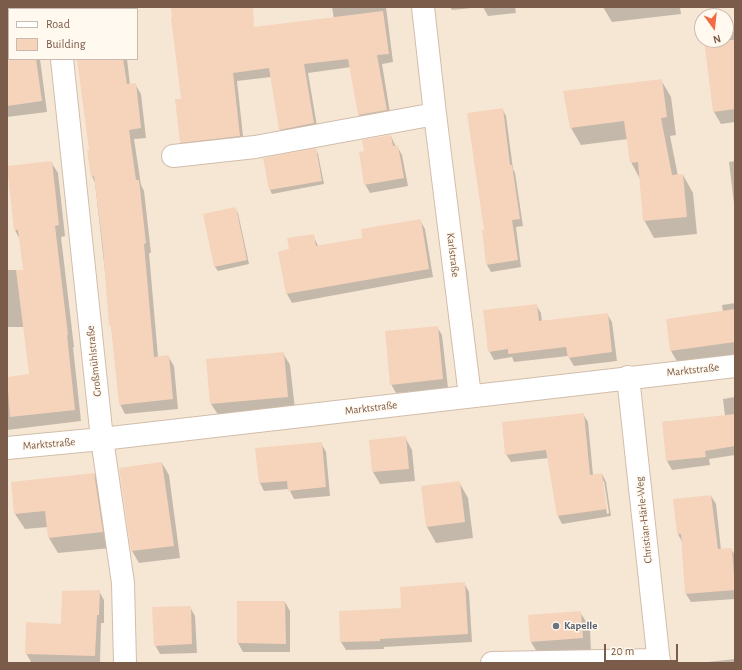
<!DOCTYPE html>
<html>
<head>
<meta charset="utf-8">
<style>
  body { margin:0 }
  #map { position:relative; width:742px; height:670px; overflow:hidden; background:#fef5e7; font-family:"Alegreya Sans",sans-serif }
  canvas { display:block }
  .frame { position:absolute; inset:0; border:8px solid #7b5b49; pointer-events:none }
  .legend { position:absolute; left:8px; top:8px; width:130px; height:52px; box-sizing:border-box; background:#fff9ef; border:1px solid #cabaad; margin:0; padding:5px 7px; list-style:none; font-size:12px; color:#7b5b49 }
  .legend li { display:flex; align-items:center; gap:8px; height:20px }
  .legend b { width:20px; border:1px solid #cabaad }
  .north { position:absolute; left:694px; top:8px; width:40px; height:40px; box-sizing:border-box; background:#fff9ef; border:1px solid #cabaad; border-radius:50%; rotate:165deg; font-size:11px; font-weight:700; line-height:16px; text-align:center; color:#7b5b49 }
  .north::after { content:''; display:block; margin:auto; width:14px; height:18px; background:#f16c43; clip-path:polygon(50% 0,100% 100%,50% 72%,0 100%) }
  .scale { position:absolute; left:604px; top:644px; width:74px; height:18px; box-sizing:border-box; border:2px solid #7b5b49; border-top:0; padding-left:5px; font-size:12px; line-height:14px; white-space:nowrap; color:#7b5b49; -webkit-text-stroke:3px #fff9ef; paint-order:stroke }
</style>
</head>
<body>
<div id="map">
<canvas width="742" height="670"></canvas>
<div class="frame"></div>
<ul class="legend">
<li><b style="height:5px;background:#fff"></b>Road</li>
<li><b style="height:11px;background:#f6d4bc"></b>Building</li>
</ul>
<div class="north">N</div>
<div class="scale">20 m</div>
</div>
<script>
const ctx = document.querySelector('canvas').getContext('2d');
ctx.lineJoin = 'round';
function fill(path, color) { ctx.fillStyle = color; ctx.fill(path, 'evenodd'); }
function trace(path, color, width, dash) { ctx.strokeStyle = color; ctx.lineWidth = width; ctx.lineCap = dash ? 'butt' : 'round'; ctx.setLineDash(dash || []); ctx.stroke(path); }
function write(font, color, halo, rows, align = 'center') {
  ctx.font = font + ' "Alegreya Sans",sans-serif'; ctx.lineWidth = 3; ctx.setLineDash([]); ctx.textBaseline = 'middle'; ctx.strokeStyle = halo; ctx.fillStyle = color; for (const [text, x, y, turn = 0] of rows) {
    ctx.save(); ctx.translate(x, y); ctx.rotate((+turn || 0) * Math.PI / 180); ctx.textAlign = isNaN(turn) ? turn : align; if (halo) ctx.strokeText(text, 0, 0); ctx.fillText(text, 0, 0); ctx.restore();
  }
}
fill(new Path2D(`
  M7,7h728v656h-728zM9,9h128v50h-128zM702,16h24v24h-24z`), '#f6e7d5');
fill(new Path2D(`
  M7,7h26v2h-24v50h31l7,53 -40,5z
  M172,7h44l3,25 115,-13 -2,-12h54l7,55 -11,2 9,55 -27,5 -5,-9 -8,-48 -43,6 10,59 -33,6 -5,-8 -9,-53 -34,4 7,64 -58,6 -5,-9 1,-43z
  M450,7h32l-30,3z
  M483,7h32l1,6 -28,3z
  M603,7h77l1,7 -69,8z
  M735,31v91l-14,2 -7,-12 -9,-72h21v-8z
  M78,59h49l3,26 5,-1 6,10 5,44 -12,1 7,46 3,6 7,62h-2l9,104 10,-1 6,10 4,43 -53,5 -5,-10 -25,-221 -3,-7 -2,-25z
  M661,80l10,17 5,38 -6,1 8,40 5,-1 10,18 4,41 -43,4 -10,-18 -4,-41 -9,-17 -3,-23 -47,6 -10,-17z
  M502,109l4,7 7,53 2,4 8,53 -7,1 5,40 -30,5 -4,-7z
  M391,136l5,11 1,-1 5,9 6,31 -38,7 -5,-9v-32z
  M316,150l2,4 6,30 -52,10 -2,-4z
  M735,161v51l-6,-50z
  M51,162l7,11 7,63 -4,1 13,110h-1l8,74 -74,9v-52l23,-3 -6,-48h-17v-57h17l-4,-30 -5,-10 -7,-63z
  M235,209l3,4 11,51 -31,7 -3,-4 -10,-52z
  M420,220l5,9 8,48 -141,26 -5,-9 -8,-42 11,-2 23,-15 5,11 45,-7z
  M735,303v55l-57,5 -7,-12 -4,-31 56,-8 -1,-7z
  M536,305l5,8 1,9 65,-8 5,8 5,39 -43,5 -6,-10 -54,6 -2,-5 -18,3 -5,-9z
  M437,327l5,8 6,53 -52,5 -5,-9z
  M283,353l7,12 5,44 -76,7 -8,-12z
  M735,397v58l-26,4 1,6 -38,5 -5,-9 -4,-39 62,-6 -2,-17z
  M583,414l5,8 5,53 9,-1 4,8 5,34 -49,8 -4,-8 -9,-58 -38,4 -5,-8zM602,481h2l5,32 -2,1z
  M405,437l7,13 3,31 -35,3 -7,-12z
  M321,443l5,9 4,44 -36,3 -5,-10 -25,2 -4,-8 -4,-34z
  M162,463l7,12 11,83 -41,5 -7,-12 -12,-82z
  M94,474l9,16 8,58 -53,5 -9,-15 -1,-11 -23,2 -10,-15z
  M459,482l9,16 5,40 -37,5 -9,-16 -5,-40z
  M711,496l5,8 5,46 10,-1 4,6v44l-44,3 -5,-8 -4,-52 -4,-8z
  M464,583l5,9 3,50 -88,5v2l-38,1 -5,-8 61,-33z
  M99,591l5,9v23h-3l-1,40 -69,-1 -5,-9z
  M238,602h47l5,9v41h-47l-5,-9z
  M190,607l5,9 2,37 -37,1 -5,-9z
  M580,612l10,16 1,26 -51,3 -9,-15z
  M735,659v4h-36z`), '#0003');
fill(new Path2D(`
  M171,7h82l1,20 129,-16 6,43 -12,1 10,55 -29,5 -10,-56 -44,5 10,59 -35,7 -10,-62 -36,5 7,63 -60,7 -5,-44h6l-10,-81h1z
  M704,40h31v69l-22,3z
  M7,59h29l6,42 -35,5z
  M77,59h46l4,25 9,-1 5,45 -12,2 7,50h3l7,63 -2,1 10,113 15,-2 4,44 -54,6 -8,-79h-2l-6,-78 -9,-72 -3,1 -4,-27h2z
  M662,79l5,38 -6,1 11,57 11,-1 4,43 -44,4 -5,-59 -8,1 -6,-42 -54,7 -7,-37z
  M503,108l7,57h2l8,54 -8,1 6,40 -32,5 -4,-35h2l-17,-117z
  M391,135l2,11 5,-1 6,33 -40,7 -5,-33 5,-1 -2,-11z
  M316,148l6,33 -53,9 -6,-32z
  M52,161l7,64 -4,1 13,109h-1l8,75 -65,7 -3,-40 22,-3 -13,-104h7l-5,-40h-4l-7,-64z
  M236,207l11,53 -33,7 -11,-53z
  M421,219l8,50 -143,25 -8,-42 11,-3 -2,-11 27,-4 2,12 46,-8 -1,-9z
  M537,304l2,17 69,-8 4,39 -44,6 -2,-11 -58,7v-5l-20,3 -5,-42z
  M735,309v33l-65,9 -4,-32z
  M438,326l5,53 -53,6 -5,-54z
  M284,352l4,45 -78,7 -4,-45z
  M584,413l6,62 12,-2 5,36 -50,7 -11,-66 -41,5 -3,-33z
  M735,414v32l-30,5 1,6 -40,4 -4,-39z
  M406,436l3,33 -37,3 -3,-32z
  M322,442l4,45 -38,4 -1,-10 -28,2 -4,-35z
  M162,462l12,84 -43,5 -12,-83z
  M94,473l9,59 -55,6 -3,-27 -31,3 -3,-32z
  M460,481l5,41 -39,5 -5,-41z
  M711,495l7,54 14,-1 3,42 -50,4 -4,-60h-4l-4,-35z
  M465,582l3,52 -88,5v2l-40,1 -1,-31 62,-3 -1,-21z
  M100,590l-1,25h-2l-2,41 -70,-2 1,-32 35,2 1,-33z
  M237,601h48l1,43 -49,-1z
  M191,606l1,38 -38,2 -2,-39z
  M581,611l2,27 -53,4 -2,-27z`), '#f6d4bc');
const minor = new Path2D(`
  M56,7v2
  M423,7l12,107 35,282
  M62,59l40,380 21,144 2,80
  M173,156l82,-9 180,-33
  M628,377l31,286
  M7,448l95,-9 633,-73
  M492,663l167,-3`);
trace(minor, '#d2bdab', 24);
trace(minor, '#fff', 22);
for (const [x, y, r, color] of [
  [556,626,4,"#6b7280"]
]) { const dot = new Path2D(); dot.arc(x, y, r, 0, 2 * Math.PI); ctx.fillStyle = color; ctx.fill(dot); trace(dot, '#fff9ef', 1.5); }
write('11px', '#7b5b49', '#fff9ef', [
  ["Karlstraße",453,255,83],
  ["Großmühlstraße",94,361,-96],
  ["Marktstraße",693,370,-6],
  ["Marktstraße",371,408,-7],
  ["Marktstraße",49,444,-5],
  ["Christian-Härle-Weg",644,520,-96]
]);
write('bold 11px', '#5b616d', '#fff9ef', [
  ["Kapelle",564,626]
], 'left');
</script>
</body>
</html>
